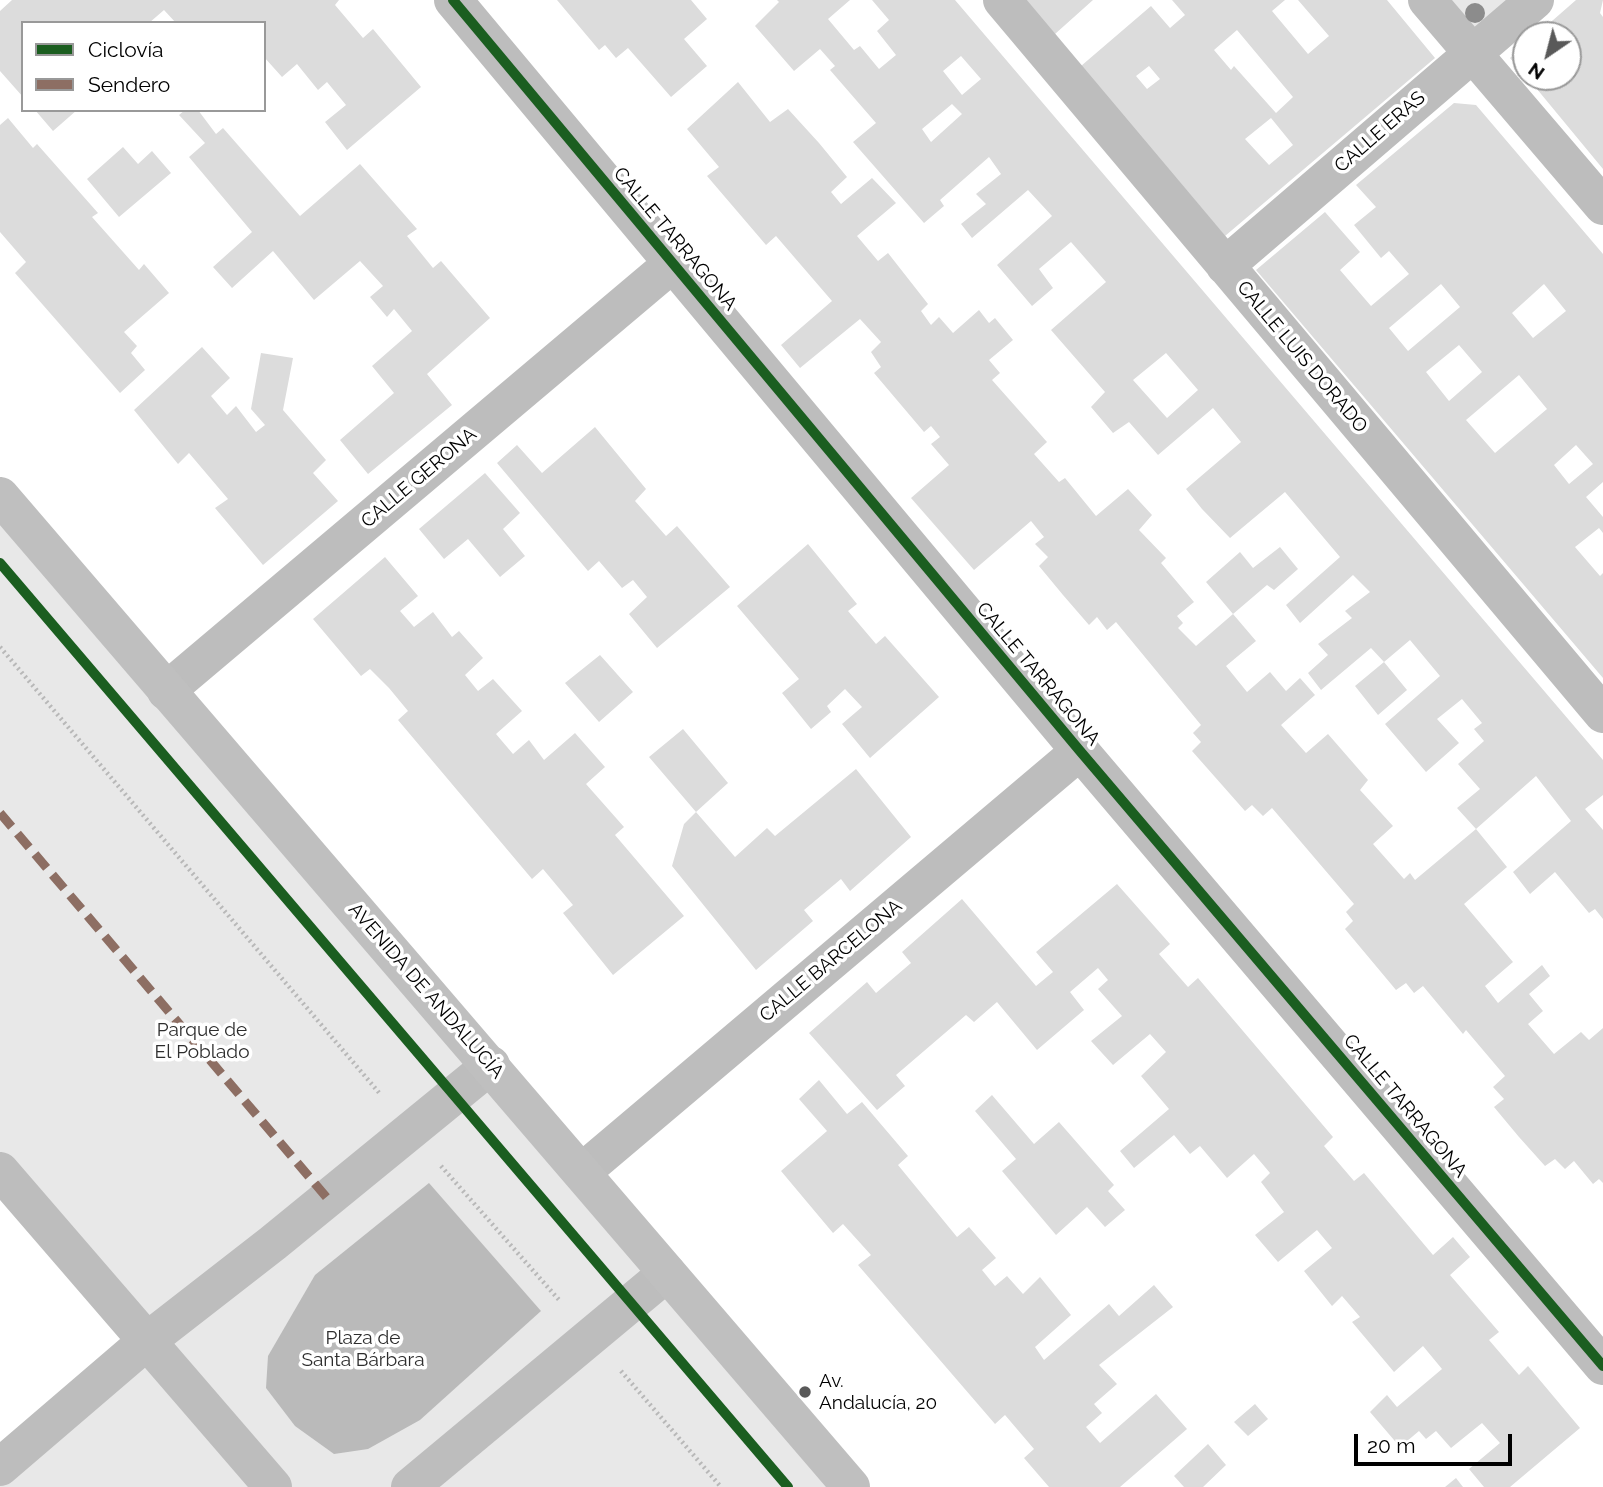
<!DOCTYPE html>
<html>
<head>
<meta charset="utf-8">
<style>
  body { margin:0 }
  #map { position:relative; width:1603px; height:1487px; overflow:hidden; background:#fff; font-family:Raleway,sans-serif }
  canvas { display:block }
  .legend { position:absolute; left:21px; top:21px; width:245px; height:91px; box-sizing:border-box; background:#fff; border:2px solid #999; margin:0; padding:9px 12px; list-style:none; font-size:21px; color:#000 }
  .legend li { display:flex; align-items:center; gap:14px; height:35px }
  .legend b { width:35px; border:2px solid #999 }
  .north { position:absolute; left:1512px; top:21px; width:70px; height:70px; box-sizing:border-box; background:#fff; border:2px solid #999; border-radius:50%; rotate:215deg; font-size:19px; font-weight:700; line-height:28px; text-align:center; color:#000 }
  .north::after { content:''; display:block; margin:auto; width:24px; height:32px; background:#595959; clip-path:polygon(50% 0,100% 100%,50% 72%,0 100%) }
  .scale { position:absolute; left:1354px; top:1434px; width:158px; height:32px; box-sizing:border-box; border:4px solid #000; border-top:0; padding-left:9px; font-size:21px; line-height:24px; white-space:nowrap; color:#000; -webkit-text-stroke:5px #fff; paint-order:stroke }
</style>
</head>
<body>
<div id="map">
<canvas width="1603" height="1487"></canvas>
<ul class="legend">
<li><b style="height:9px;background:#1b5e20"></b>Ciclovía</li>
<li><b style="height:9px;background:#8d6e63"></b>Sendero</li>
</ul>
<div class="north">N</div>
<div class="scale">20 m</div>
</div>
<script>
const ctx = document.querySelector('canvas').getContext('2d');
ctx.lineJoin = 'round';
function fill(path, color) { ctx.fillStyle = color; ctx.fill(path, 'evenodd'); }
function trace(path, color, width, dash) { ctx.strokeStyle = color; ctx.lineWidth = width; ctx.lineCap = dash ? 'butt' : 'round'; ctx.setLineDash(dash || []); ctx.stroke(path); }
function write(font, color, halo, rows, align = 'center') {
  ctx.font = font + ' Raleway,sans-serif'; ctx.lineWidth = 7; ctx.setLineDash([]); ctx.textBaseline = 'middle'; ctx.strokeStyle = halo; ctx.fillStyle = color; for (const [text, x, y, turn = 0] of rows) {
    ctx.save(); ctx.translate(x, y); ctx.rotate((+turn || 0) * Math.PI / 180); ctx.textAlign = isNaN(turn) ? turn : align; if (halo) ctx.strokeText(text, 0, 0); ctx.fillText(text, 0, 0); ctx.restore();
  }
}
fill(new Path2D(`
  M1427,0h108l-62,52z
  M0,496l851,991h-851v-20l146,-127 -146,-169z`), '#e8e8e8');
fill(new Path2D(`
  M429,1183l112,128 -121,109 -52,29 -34,5 -39,-28 -29,-38 2,-32 47,-81z`), '#bababa');
fill(new Path2D(`
  M12,0h327l-4,5 28,33 10,-9 48,58 -74,63 -22,-28 21,-17 -19,-23 -9,8 -21,-26 -15,13 -18,-20v-34h-88l-12,-13 -15,13h-126v74l-23,-26v-60z
  M557,0h134l16,19 -23,20 23,27 -36,31 -43,-49 -12,10 -11,-13 -6,5z
  M777,0h73l-22,19 26,31 6,-4 19,23 17,-14 -19,-24 12,-11 -17,-20h83l648,760v35l-18,14 18,21v89l-8,-10 -6,4 -34,-41 -25,22 -17,-22 58,-51 -35,-45 -60,53 -19,-21 23,-19 -22,-25 26,-23 -10,-12 8,-6 -20,-24 -25,20 22,24 -33,29 -41,-48 55,-48 -30,-36 -26,22 -13,-14 -50,42 -13,-17 20,-18 -10,-11 34,-26 -7,-7 25,-19 -17,-17 -53,48 -14,-18 54,-48 -55,-65 -55,46 -28,-29 -16,-20 55,-47 -28,-34 -55,47 -29,-33 -16,11 -22,-26 14,-15 -54,-62 55,-48 -35,-40 -32,27 14,19 -21,18 -35,-41 55,-49 -24,-26 -56,48 -11,-14 25,-20 -10,-10 25,-20 -12,-17 -49,43 4,6 -20,17 -71,-81 23,-19 -46,-53 5,-4 -15,-17 -26,22 -39,-45 24,-24zM961,56l20,23 -19,16 -19,-24zM952,104l10,10 -31,28 -9,-13zM1166,353l32,37 -31,28 -34,-38z
  M1025,0h68l-38,34z
  M1172,0h113l-13,11 36,43 21,-18 -31,-36h89l48,58 -210,178 -144,-170 70,-60 19,22 15,-13zM1237,30l56,67 -17,16 -42,-47 -3,4 -17,-20zM1149,66l11,13 -13,10 -11,-13zM1271,118l22,27 -24,20 -24,-26z
  M1576,0h27l-3,13 3,4v152l-76,-92h41v-42h-32z
  M1526,44v32l-16,-18z
  M738,82l32,40 18,-13 31,34 28,34 -16,15 10,12 31,-26 24,25 -39,33 21,25 10,-8 40,51 -7,7 10,14 8,-8 14,16 26,-23 10,13 6,-5 18,22 -24,20 11,13 -8,7 55,62 -13,12 25,28 6,-4 31,38 32,-27 24,26 -13,15 27,28 -5,5 33,39 -17,14 6,7 -5,5 18,18 37,-32 23,27 -30,25 21,26 23,-20 16,19 14,-13 15,17 -34,30 25,28 22,-19 40,46 -8,10 33,36 -20,18 31,35 6,-6 5,7 61,-51 31,38 -43,37 49,58 -28,24 13,17 44,-38 8,11 -21,18 14,17 -15,13 26,30 27,-22 8,8 14,-12v155l-4,-4 -6,5 -19,-23 -9,8 -10,-10 -10,7 -26,-29 -25,-30 10,-8 -11,-12 12,-11 -39,-46 -3,4 -40,-48 -9,7 -8,-10 -10,7 -51,-61 8,-8 -7,-9 8,-8 -82,-96 -9,8 -11,-11 -7,6 -53,-60 9,-9 -8,-9 8,-8 -85,-103 -9,8 -10,-13 -8,8 -26,-30 -24,-29 9,-9 -13,-13 9,-7 -13,-16 -57,49 -63,-72 38,-33 -18,-21 9,-7 -9,-11 -7,6 -50,-59 7,-6 -10,-15 10,-10 -21,-23 -60,49 -19,-23 51,-44 -56,-65 -10,9 -59,-69 12,-9 -32,-38z
  M1454,103l22,2 127,149v228l-17,15 17,20v16l-4,-5 -24,19 25,29 3,-3v105l-347,-408 69,-58 35,40 -20,18 31,36 38,-32 -20,-23 -8,7 -27,-33 22,-18 -20,-22zM1441,284l19,23 -52,44 -19,-23zM1544,284l22,27 -33,27 -21,-25zM1459,345l23,27 -33,29 -23,-29zM1519,375l28,34 -52,44 -29,-33zM1576,445l17,19 -24,20 -15,-19z
  M35,110h42l-24,21z
  M185,110h13l18,24 7,-6 77,88 60,-52 57,65 -10,7 26,32 8,-7 49,57 -63,56 25,31 -84,69 -28,-34 54,-47 -22,-27 40,-35 -18,-22 -7,8 -17,-20 13,-11 -23,-25 -46,39 -41,-49 -41,37 -19,-21 39,-35 -63,-75 16,-14 -26,-28z
  M8,118l25,30 4,-4 61,69 -6,4 47,53 5,-6 25,29 -45,39 13,14 -6,7 14,17 -25,23 -105,-120 11,-11 -26,-30v-107z
  M123,147l15,17 14,-13 19,22 -52,44 -32,-38z
  M202,347l28,31 -19,18 16,19 9,-9 20,26 9,-7 -14,-16 10,-56 32,5 -10,52 43,50 -13,13 25,28 -75,64 -48,-57 13,-9 -39,-46 -11,11 -44,-54z
  M595,427l51,62 -11,12 31,35 11,-10 53,61 -73,61 -28,-34 18,-17 -14,-17 -11,8 -23,-27 -11,10 -91,-108 20,-18 25,28z
  M485,473l35,40 -17,16 22,27 -25,21 -32,-38 -24,20 -25,-30z
  M808,544l49,60 -9,7 28,33 9,-8 54,61 -69,61 -28,-34 20,-17 -17,-18 -18,17 4,6 -20,17 -29,-36 17,-14 -62,-73z
  M1280,547l18,22 -24,21 -7,-5 -34,29 -27,-32 34,-30 13,16z
  M385,557l33,39 -18,15 14,16 19,-15 19,25 7,-6 24,27 -18,17 13,16 15,-12 29,32 -26,23 17,20 16,-14 15,20 31,-27 30,34 -19,17 38,43 -9,8 69,81 -71,59 -50,-62 10,-8 -30,-36 -11,10 -134,-159 10,-9 -19,-23 -19,-19 -9,7 -48,-57z
  M600,655l33,37 -34,30 -34,-39z
  M1384,662l23,28 -29,25 -23,-29z
  M683,729l45,54 -32,29 -47,-55z
  M856,769l55,68 -61,54 -9,-12 -37,31 9,11 -57,49 -84,-104 12,-42 12,-12 39,45 32,-29 8,8z
  M1117,884l53,60 -11,10 29,33 10,-9 135,159 -9,9 30,35 10,-8 69,82 20,-18 17,20 -20,18 49,57 -10,8 30,35 9,-9 52,62 -70,59h-26l-15,-18 31,-26 -18,-20 -31,25 -15,-17 -10,8 -7,-8 -19,16 -30,-35 17,-17 10,12 45,-38 -19,-23 -29,26 -42,-50 8,-5 -18,-21 -10,10 -28,-35 28,-23 -15,-18 -39,32 -23,-27 29,-23 -23,-30 9,-9 -16,-19 -27,24 -27,-32 -10,8 -16,-19 -40,33 -14,-17 49,-42 -28,-33 25,-24 -16,-18 -37,31 -22,-24 31,-25 -24,-27 10,-9 -10,-12 -28,24 14,18 -47,40 -40,-48 -23,20 -8,-7 -70,60 9,11 -28,24 -68,-77 58,-51 9,11 35,-30 -9,-11 60,-53 74,87 17,-14 -17,-20z
  M819,1080l28,34 15,-12 46,54 -10,9 59,72 12,-10 27,31 -14,12 13,16 12,-10 16,18 17,-17 31,38 -36,32 9,13 65,-56 10,12 35,-31 19,22 -74,58 18,19 -23,20 8,9 -16,14 14,16 56,-49 31,35 -67,58h-71l-25,-29 10,-9 -29,-34 -10,9 -137,-159 13,-10 -28,-31 -10,9 -52,-62 46,-40 -28,-32z
  M992,1095l42,49 25,-22 55,63 -6,6 17,19 -20,17 -18,-20 -31,28 -54,-64 14,-12 -41,-48z
  M1255,1404l13,15 -20,17 -14,-14z
  M1208,1444l18,21 -23,22h-19l-10,-11z
  M1456,1478l7,9h-18z`), '#dcdcdc');
trace(new Path2D(`
  M0,647l381,448
  M441,1166l119,135
  M621,1371l100,116`), '#b8b8b8', 4.5, [2, 3.5]);
trace(new Path2D(`
  M453,0l627,751 523,615
  M1002,0l601,714
  M1427,0l176,206
  M1225,266l310,-266
  M166,691l506,-427
  M0,1171l273,316
  M582,1172l498,-421
  M0,1467l147,-126 126,-98 218,-178
  M410,1487l257,-214`), '#bdbdbd', 38);
trace(new Path2D(`
  M0,496l851,991`), '#bfbfbf', 38);
trace(new Path2D(`
  M0,813l328,386`), '#8d6e63', 9, [18, 9]);
trace(new Path2D(`
  M453,0l627,751 523,615
  M0,563l788,924`), '#1b5e20', 10);
ctx.fillStyle = '#8c8c8c';
for (const [x, y] of [
  [1475,13]
]) { ctx.beginPath(); ctx.arc(x, y, 10, 0, 2 * Math.PI); ctx.fill(); }
for (const [x, y, r, color] of [
  [805,1392,7,"#595959"]
]) { const dot = new Path2D(); dot.arc(x, y, r, 0, 2 * Math.PI); ctx.fillStyle = color; ctx.fill(dot); trace(dot, '#fff', 2.5); }
write('19px', '#000', '#fff', [
  ["CALLE ERAS",1380,132,-41],
  ["CALLE TARRAGONA",675,239,50],
  ["CALLE LUIS DORADO",1302,357,50],
  ["CALLE GERONA",419,478,-40],
  ["CALLE TARRAGONA",1038,674,50],
  ["CALLE BARCELONA",831,961,-40],
  ["AVENIDA DE ANDALUCÍA",426,991,49],
  ["CALLE TARRAGONA",1405,1106,50]
]);
write('19px', '#2d2d2d', '#fff', [
  ["Parque de",202,1030],
  ["El Poblado",202,1052],
  ["Plaza de",363,1338],
  ["Santa Bárbara",363,1360]
]);
write('19px', '#000', '#fff', [
  ["Av.",819,1381],
  ["Andalucía, 20",819,1403]
], 'left');
</script>
</body>
</html>
